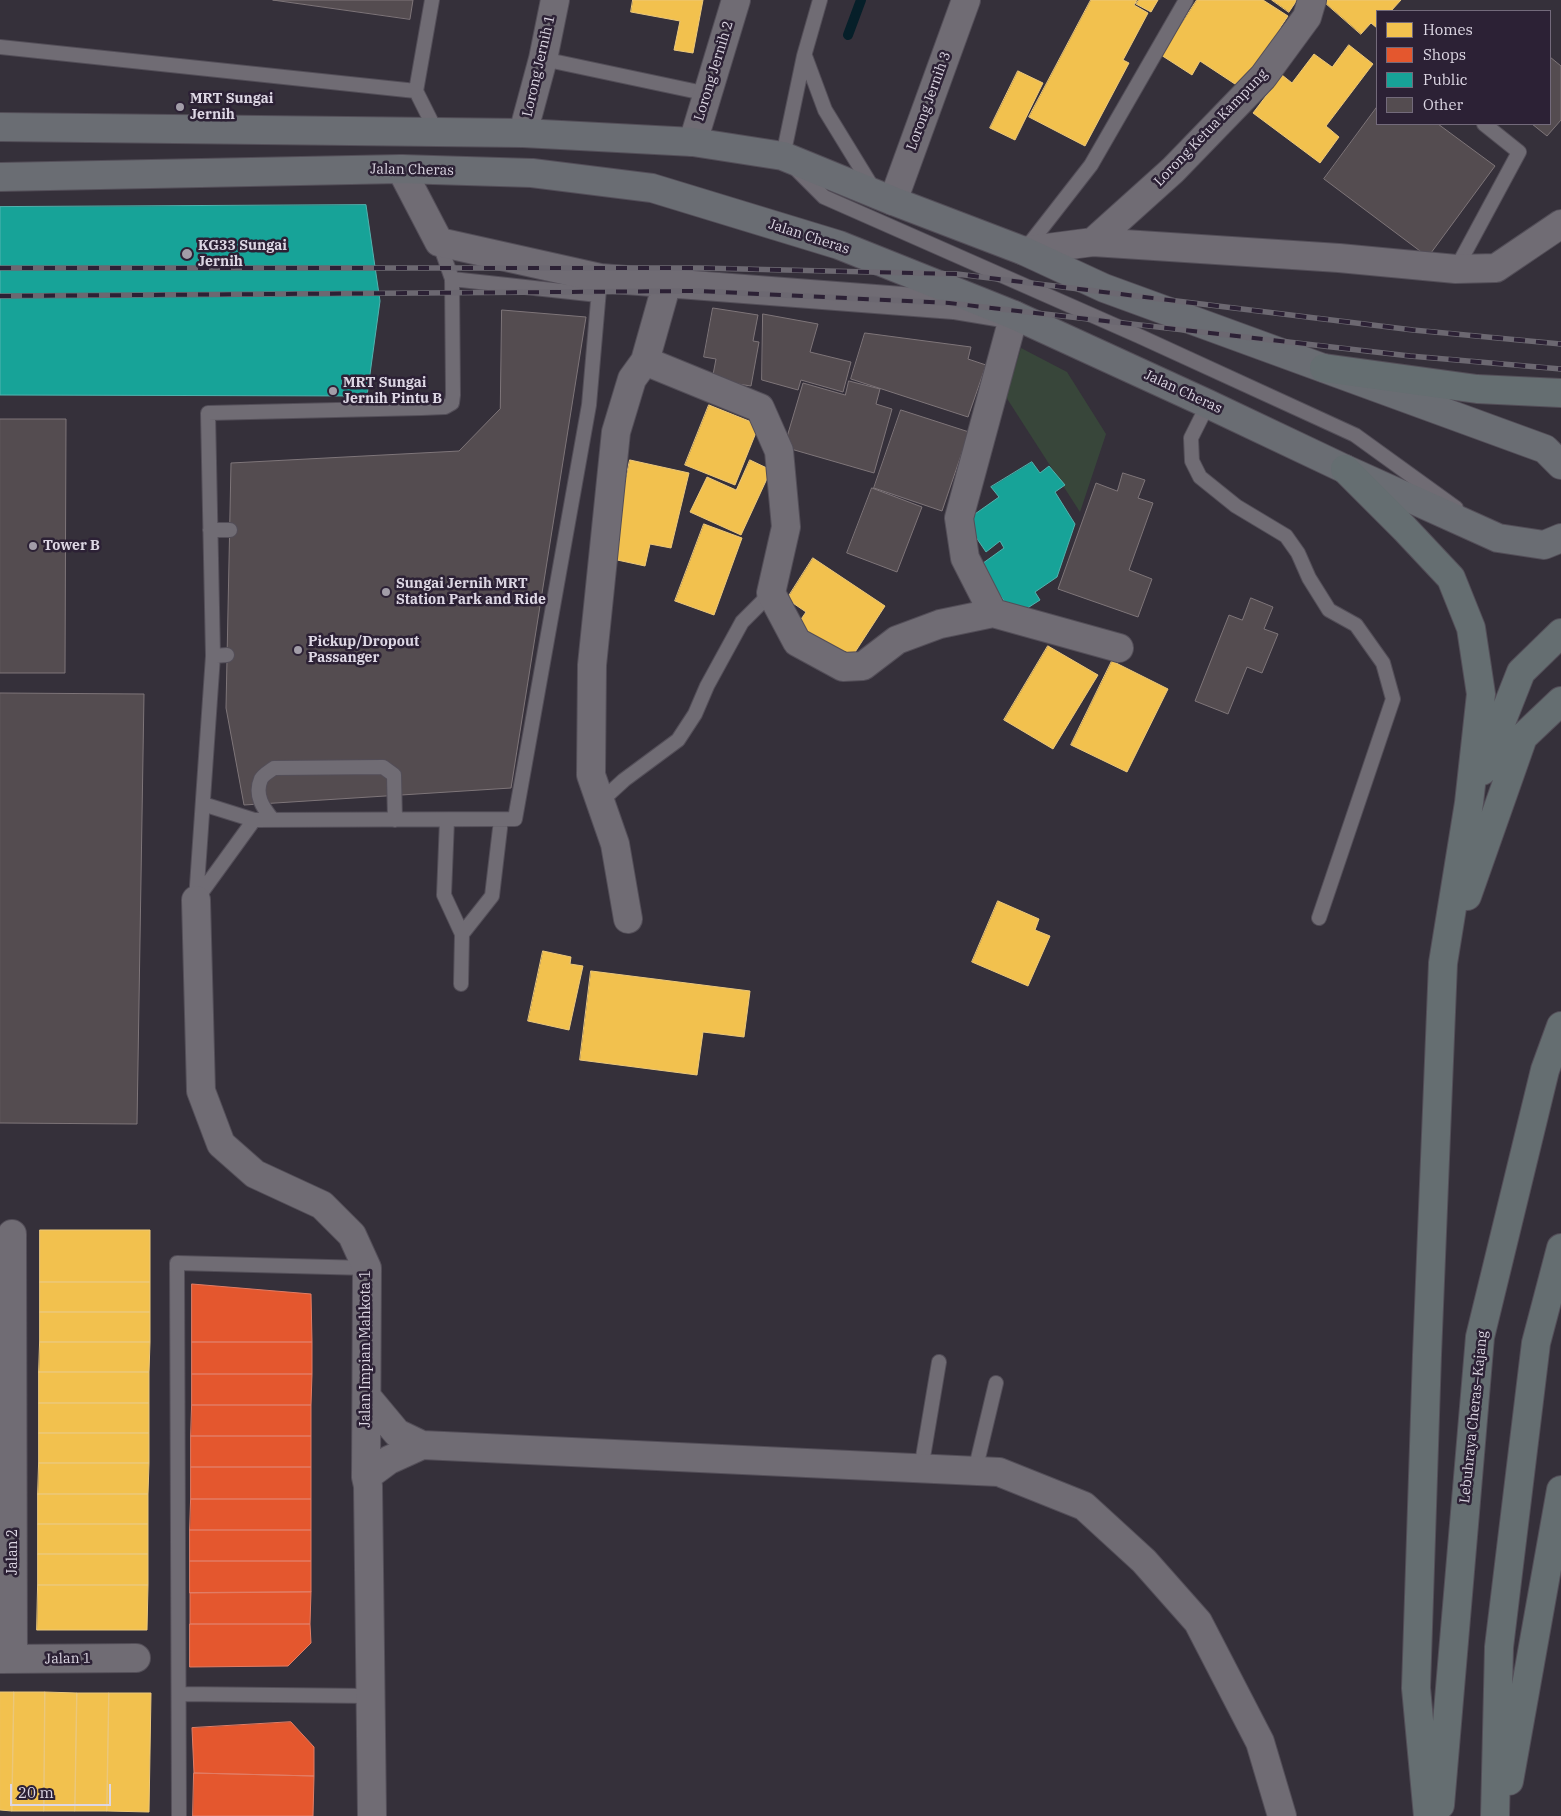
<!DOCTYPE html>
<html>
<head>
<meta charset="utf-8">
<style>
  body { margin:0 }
  #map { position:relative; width:1561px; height:1816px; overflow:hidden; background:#35303a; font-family:"IBM Plex Serif",serif }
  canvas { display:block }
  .legend { position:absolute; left:1376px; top:10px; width:175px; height:115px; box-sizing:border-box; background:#2c2135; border:1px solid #736a7b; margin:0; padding:6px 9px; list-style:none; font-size:15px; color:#ddd7e4 }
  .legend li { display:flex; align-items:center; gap:10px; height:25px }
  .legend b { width:25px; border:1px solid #736a7b }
  .scale { position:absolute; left:10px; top:1784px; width:101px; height:22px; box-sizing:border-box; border:2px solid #ddd7e4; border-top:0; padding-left:6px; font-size:15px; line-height:18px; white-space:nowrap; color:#ddd7e4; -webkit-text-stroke:4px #2c2135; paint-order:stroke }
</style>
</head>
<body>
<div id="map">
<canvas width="1561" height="1816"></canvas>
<ul class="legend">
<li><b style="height:14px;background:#f2c14e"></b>Homes</li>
<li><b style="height:14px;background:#e4572e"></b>Shops</li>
<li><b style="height:14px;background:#17a398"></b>Public</li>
<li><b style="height:14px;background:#544c50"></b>Other</li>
</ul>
<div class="scale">20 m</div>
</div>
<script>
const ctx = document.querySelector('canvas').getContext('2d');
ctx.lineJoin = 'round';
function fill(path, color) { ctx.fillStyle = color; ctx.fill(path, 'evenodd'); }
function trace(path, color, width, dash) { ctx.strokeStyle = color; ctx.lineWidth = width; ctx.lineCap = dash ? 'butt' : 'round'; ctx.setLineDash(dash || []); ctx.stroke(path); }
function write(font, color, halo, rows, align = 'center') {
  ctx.font = font + ' "IBM Plex Serif",serif'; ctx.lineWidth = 5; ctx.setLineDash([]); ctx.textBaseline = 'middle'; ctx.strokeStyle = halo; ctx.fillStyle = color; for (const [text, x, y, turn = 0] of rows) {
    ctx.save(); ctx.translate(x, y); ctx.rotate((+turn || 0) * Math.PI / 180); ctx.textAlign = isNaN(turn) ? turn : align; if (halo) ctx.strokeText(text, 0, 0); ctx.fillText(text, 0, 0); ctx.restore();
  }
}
fill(new Path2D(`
  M1021,348l46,24 39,62 -26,78 -74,-115z`), '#38463a');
const homes = new Path2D(`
  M633,0h70l-10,53 -19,-3 6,-29 -49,-9z
  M1091,0h46l-3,5 14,8 -25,47 6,3 -44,83 -56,-29z
  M1139,0h19l-7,12 -15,-8z
  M1197,0h66l25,16 -8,12 7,4 -46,56 -41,-27 -8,14 -31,-20z
  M1272,0h25l-8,12z
  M1322,0h79l-10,11h-14v17l-6,-5 -10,11z
  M1349,45l24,19 -47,62 13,11 -19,26 -67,-50 29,-38 10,8 22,-29 18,13z
  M1018,71l25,12 -28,57 -25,-12z
  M709,405l50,20 -24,60 -50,-20z
  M630,460l59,13 -18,75 -21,-4 -5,22 -37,-8z
  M750,460l21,10 -30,65 -51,-23 17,-35 29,13z
  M704,524l38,14 -28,77 -39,-14z
  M813,558l72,48 -37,57 -53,-35 11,-16 -19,-13z
  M1048,646l50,29 -45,74 -49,-29z
  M1112,661l56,28 -41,83 -56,-27z
  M998,901l41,18 -4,11 15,6 -22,50 -56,-24z
  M543,951l28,6 -1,7 13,2 -14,64 -41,-9z
  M591,971l159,20 -6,46 -41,-5 -6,43 -117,-15z
  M40,1230h110v52h-110z
  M40,1282h110v30h-110z
  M40,1312h110v30h-110z
  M40,1342h110l-1,30h-110z
  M39,1372h110v31h-110z
  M39,1403h110v30h-110z
  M39,1433h110v30h-110z
  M39,1463h110l-1,31h-110z
  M38,1494h110v30h-110z
  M38,1524h110v30h-110z
  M38,1554h110v31h-110z
  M38,1585h110l-1,45h-110z
  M0,1692h14l-2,119 -12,-1z
  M14,1692h31l-1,119h-32z
  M45,1692l32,1 -2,118h-31z
  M77,1693h32l-2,118h-32z
  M109,1693h42l-2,119 -42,-1z`);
fill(homes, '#f2c14e');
trace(homes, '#ecc87b', 1);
const shops = new Path2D(`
  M192,1284l119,10 1,48h-120z
  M192,1342h120v32h-120z
  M192,1374h120l-1,31h-119z
  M192,1405h119v31h-120z
  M191,1436h120v31h-120z
  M191,1467h120v32h-120z
  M191,1499h120v31h-121z
  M190,1530h121v31h-121z
  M190,1561h121v31l-121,1z
  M311,1592l-1,32h-120v-31z
  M190,1624h120l1,19 -23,23 -98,1z
  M291,1722l23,25v29l-120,-3 -2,-45z
  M194,1773l120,3 -1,40h-120z`);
fill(shops, '#e4572e');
trace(shops, '#e27d65', 1);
const public = new Path2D(`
  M366,205l14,96 -13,95 -367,-1v-188z
  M1032,462l8,11 9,-7 16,19 -10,7 20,32 -18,53 -22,15 5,8 -25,16 -36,-50 25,-18 -4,-7 -14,11 -21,-31 34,-24 -8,-10z`);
fill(public, '#17a398');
trace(public, '#52b3af', 1);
trace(new Path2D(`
  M848,35l13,-35`), '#061f29', 10);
const building = new Path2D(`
  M273,0h140l-3,19z
  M1550,57l11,9v54l-14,16 -15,-12h18z
  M1377,107v17h61l57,42 -67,91 -104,-78z
  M713,308l45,7 -5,26 6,1 -8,44 -39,-6 4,-21 -12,-2z
  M502,310l84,7 -75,471 -267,17 -18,-97 5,-245 228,-12 41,-42z
  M763,314l55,10 -8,28 41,10 -8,30 -42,-12 -3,10 -36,-10z
  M865,333l106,14 -3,12 18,6 -18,52 -117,-38z
  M849,381l31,8 -4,15 16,5 -18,64 -90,-26 19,-64 42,12z
  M901,410l68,22 -27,79 -68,-23z
  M0,419h66l-1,254h-65z
  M1123,473l22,7 -7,18 15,5 -24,67 23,9 -14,38 -80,-28 38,-106 21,8z
  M872,488l50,19 -25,65 -50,-19z
  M1251,598l22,9 -9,22 14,5 -16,39 -15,-6 -19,47 -33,-13 34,-86 13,5z
  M0,693l144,1 -7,430 -137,-1z`);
fill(building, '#544c50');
trace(building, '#7e7579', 1);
const service = new Path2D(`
  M432,0l-16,91 21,42
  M820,0l-16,56 -21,100 41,41 315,139 216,99 101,73
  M0,47l416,44
  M805,56l20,54 49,80
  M543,59l165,35
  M1024,251l67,-86 95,-165
  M1456,269l63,-117 -35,-28
  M452,279l146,16
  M1208,404l-17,34 1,23 8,16 36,29 50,30 12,17 11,25 20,32 27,15 27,38 10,36 -74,219
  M210,530h20
  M213,656l14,-1
  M600,802l24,-22 54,-40 17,-26 12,-28 35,-64 29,-29
  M203,804l51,16 261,-1 74,-414 11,-127
  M273,820c-10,-12 -19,-25 -12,-41 2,-4 9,-8 13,-11l109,-1 11,8 1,45
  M447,820l-3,75 18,39 -1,50
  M196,900l17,-244 -5,-243 214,-5 23,-1 7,-4 1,-8 -1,-116 -13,-37
  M196,900l58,-80
  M462,934l30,-38 9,-76
  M921,1469l18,-107
  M975,1471l21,-88
  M179,1694l192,2
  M179,1816l-2,-553 190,5`);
const minor = new Path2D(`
  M523,133l20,-74 12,-59
  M693,142l43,-142
  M401,169l38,73 161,36 354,27 60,10 -55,203 6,40 28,55 126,35
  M893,201l73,-201
  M1093,242l80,-72 90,-93 44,-60 5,-17
  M1024,251l69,-9 246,16 117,11 40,-1 65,-44
  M645,361l115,47 19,43 7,76 -15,66 26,49 46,25 20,-1 34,-26 43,-16 53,-11
  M196,900l5,191 20,53 34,30 67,31 30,30 15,33 -1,209 2,9 4,330
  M628,919l-13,-75 -24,-69 1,-110 24,-233 16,-53 13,-18 22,-78
  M12,1234l1,425
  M367,1397l30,36 25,12 577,27 85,34 60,55 54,61 62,120 22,74
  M366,1477l23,-17 33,-15
  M0,1659l136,-1`);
const primary = new Path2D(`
  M0,127l523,6 170,9 90,14 110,45 131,50 80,37 441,161 16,16
  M0,177l401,-8 131,4 120,15 187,57 175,70 194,89 137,65 153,69 46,7 17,-7`);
const motorway = new Path2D(`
  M1324,368l153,21 84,4
  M1345,469l60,60 46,49 20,50 10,66 -12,109 -26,160 -16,392 -11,333 12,128
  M1482,771l39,-99 40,-39
  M1467,896l56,-159 38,-36
  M1509,1781l52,-291
  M1440,1805l40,-468 65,-267 16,-44
  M1495,1816l4,-169 37,-304 25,-95`);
trace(service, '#534e58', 16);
trace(minor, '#534e58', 30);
trace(primary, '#534e58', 30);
trace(motorway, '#534e58', 30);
trace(service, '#706c74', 14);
trace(minor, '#706c74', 28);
trace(primary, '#6a6d73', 28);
trace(motorway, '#656e71', 28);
const rail = new Path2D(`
  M0,268h700l257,6 456,56 148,14
  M0,296l698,-5 251,12 461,53 151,13`);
trace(rail, '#6c6871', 5.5);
trace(rail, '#2c2135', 4, [11]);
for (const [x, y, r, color] of [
  [180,107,5,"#a29da8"],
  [187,254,6,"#a29da8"],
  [333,391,5,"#a29da8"],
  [33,546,5,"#a29da8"],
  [386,592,5,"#a29da8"],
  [298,650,5,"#a29da8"]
]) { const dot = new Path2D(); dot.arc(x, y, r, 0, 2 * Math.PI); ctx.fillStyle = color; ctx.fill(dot); trace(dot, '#2c2135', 2); }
write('14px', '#ddd7e4', '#2c2135', [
  ["Lorong Jernih 1",539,66,-77],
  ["Lorong Jernih 2",714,71,-73],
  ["Lorong Jernih 3",929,101,-70],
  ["Lorong Ketua Kampung",1211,128,-46],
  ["Jalan Cheras",412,170,1],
  ["Jalan Cheras",809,237,18],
  ["Jalan Cheras",1183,392,25],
  ["Jalan Impian Mahkota 1",366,1349,-90],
  ["Lebuhraya Cheras–Kajang",1474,1417,-84],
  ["Jalan 2",13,1552,-90],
  ["Jalan 1",68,1659,-1]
]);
write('bold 14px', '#ddd7e4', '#2c2135', [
  ["MRT Sungai",190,99],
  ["Jernih",190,115],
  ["KG33 Sungai",198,246],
  ["Jernih",198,262],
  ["MRT Sungai",343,383],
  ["Jernih Pintu B",343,399],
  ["Tower B",43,546],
  ["Sungai Jernih MRT",396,584],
  ["Station Park and Ride",396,600],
  ["Pickup/Dropout",308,642],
  ["Passanger",308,658]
], 'left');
</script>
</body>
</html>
